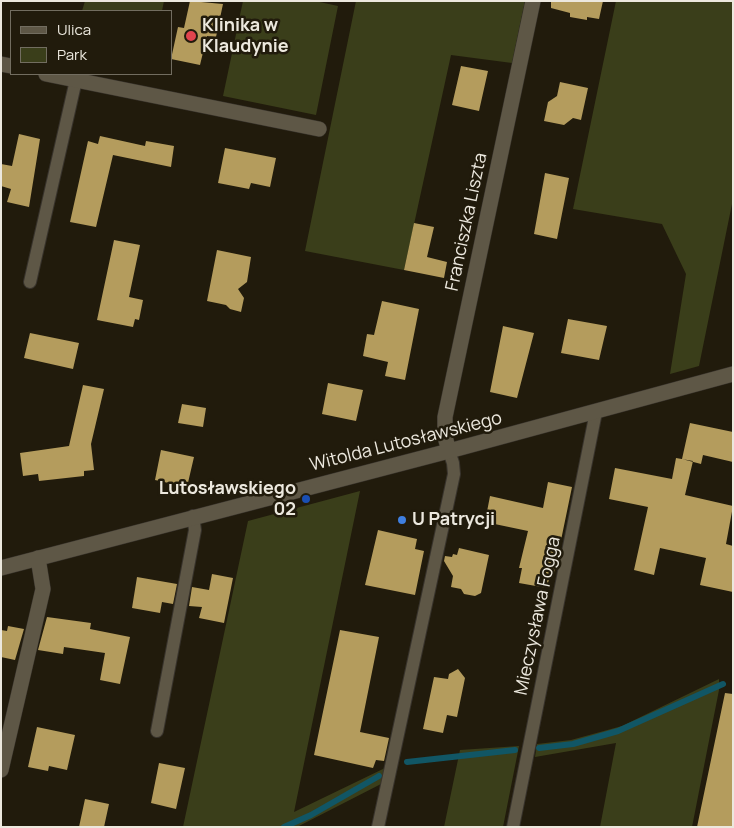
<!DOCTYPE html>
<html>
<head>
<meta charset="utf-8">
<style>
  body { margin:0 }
  #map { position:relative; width:734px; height:828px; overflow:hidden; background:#211b0c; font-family:Manrope,sans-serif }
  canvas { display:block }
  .frame { position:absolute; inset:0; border:2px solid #ece8de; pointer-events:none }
  .legend { position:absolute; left:10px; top:10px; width:162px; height:65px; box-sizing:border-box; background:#211b0c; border:1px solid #726d60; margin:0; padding:6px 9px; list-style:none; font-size:15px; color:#ece8de }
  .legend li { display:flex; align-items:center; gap:10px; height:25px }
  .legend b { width:25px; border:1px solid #726d60 }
</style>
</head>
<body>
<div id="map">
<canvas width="734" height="828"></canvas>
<div class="frame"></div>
<ul class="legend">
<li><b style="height:6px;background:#5e5746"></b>Ulica</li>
<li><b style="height:14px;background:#3a3e1a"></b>Park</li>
</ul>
</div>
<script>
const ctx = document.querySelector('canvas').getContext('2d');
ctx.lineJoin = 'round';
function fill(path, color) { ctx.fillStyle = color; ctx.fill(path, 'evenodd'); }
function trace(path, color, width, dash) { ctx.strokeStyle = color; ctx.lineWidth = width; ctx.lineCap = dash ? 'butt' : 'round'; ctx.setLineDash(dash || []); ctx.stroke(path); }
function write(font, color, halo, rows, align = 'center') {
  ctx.font = font + ' Manrope,sans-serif'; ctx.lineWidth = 5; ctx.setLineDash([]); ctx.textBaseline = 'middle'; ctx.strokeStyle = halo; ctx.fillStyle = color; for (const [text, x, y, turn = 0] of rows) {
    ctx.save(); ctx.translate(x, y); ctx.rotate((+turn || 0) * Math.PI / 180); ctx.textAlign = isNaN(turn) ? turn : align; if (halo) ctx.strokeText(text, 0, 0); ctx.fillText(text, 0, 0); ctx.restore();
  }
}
fill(new Path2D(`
  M85,1h79l-2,10h-80z
  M243,1h72l23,5 -22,109 -93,-19z
  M356,1h169l-13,62 -61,-8 -47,215 -99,-19z
  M616,1h117v198l-34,167 -29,8 16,-100 -24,-50 -89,-15z
  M360,491l-66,321 91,-44 -4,16 -84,43h-114l65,-306z
  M719,679v11l-27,137h-92l16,-84 -81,14 2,-13 34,-4 51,-14z
  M519,746l-16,81h-59l16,-77z`), '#3a3e1a');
trace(new Path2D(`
  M539,748l34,-4 45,-13 105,-47
  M407,762l108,-12
  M284,827l27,-12 68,-39`), '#115665', 6);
fill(new Path2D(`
  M190,1l33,3 -7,33 -9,-1 -7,29 -29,-6 7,-32 6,1z
  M551,1h52l-4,18 -12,-2v3l-17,-3v-4l-19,-5z
  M461,66l27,5 -9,40 -27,-6z
  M560,82l28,6 -7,32 -8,-2 -9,7 -20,-4 4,-19 9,-6z
  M19,134l21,5 -11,68 -22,-5 4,-13 -10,-3v-22l11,2z
  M100,136l45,10 1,-5 28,5 -3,21 -58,-12 -17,72 -26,-5 18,-81 10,3z
  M225,148l51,10 -6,29 -19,-4 -2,6 -31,-6z
  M545,173l24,5 -12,61 -23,-5z
  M414,223l20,4 -7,30 20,5 -3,16 -40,-8z
  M114,240l26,5 -11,52 14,3 -4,20 -4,-1 -2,8 -36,-7z
  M217,250l34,7 -4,25 -9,7 6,9 -3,14 -11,-3 -4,-4 -19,-4z
  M382,301l37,8 -14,71 -20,-4 3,-14 -25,-6 4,-22 7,1z
  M568,319l39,7 -8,34 -38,-7z
  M503,326l31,7 -17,65 -27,-6z
  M30,333l49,10 -6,26 -49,-11z
  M328,383l35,7 -7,31 -34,-7z
  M83,385l21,4 -13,55 3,26 -10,1v5l-45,5 -1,-7 -15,2 -3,-23 49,-7z
  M182,404l24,4 -3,19 -25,-4z
  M690,423l43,9v30l-30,-7 -2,9 -19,-5z
  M161,450l33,7 -7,30 -32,-7z
  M676,458l17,3 -8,34 48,11 -7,38 7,2v46l-33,-7 6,-27 -46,-10 -6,27 -20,-5 14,-63 -39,-8 6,-31 57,11z
  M548,482l24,5 -18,87h-4l-3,14 -28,-5 3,-15h-3l9,-37 -43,-9 5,-26 53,12z
  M378,530l39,9 -2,10 9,2 -9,44 -50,-10z
  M459,548l30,7 -8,38 -6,3 -11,-2 -3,-5 -10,-2 2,-11 -9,-15 1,-5 7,1 1,-3 4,1z
  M212,574l21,4 -9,45 -25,-5 3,-11 -13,-1 3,-19 17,3z
  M137,577l40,7 -4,20 -11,-2 -2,11 -28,-5z
  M47,617l44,6 -1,6 40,8 -10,47 -20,-4 5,-27 -41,-6 -1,7 -25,-4z
  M8,626l16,3 -9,31 -14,-3v-27l6,1z
  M340,630l39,7 -19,95 29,6 -5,23 -8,-1 -3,8 -59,-13z
  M458,669l7,9 -8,39 -10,-2 -4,18 -20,-4 11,-52 14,2 1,-5z
  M725,693l8,1v133h-36z
  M37,727l38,8 -8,35 -18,-4 -1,5 -20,-4z
  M159,763l26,5 -9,41 -25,-6z
  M85,799l24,5 -5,23h-25z`), '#b49c5d');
const lane = new Path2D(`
  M30,282l46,-202
  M157,731l38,-201 -2,-14
  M378,827l76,-353 -1,-11 -4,-12
  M513,827l83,-415`);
const street = new Path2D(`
  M1,64l10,2
  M46,74l273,55
  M449,451l-4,-14v-20l88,-416
  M1,568l448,-117 284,-77
  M1,770l42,-181 -5,-31`);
trace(lane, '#38332c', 14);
trace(street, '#38332c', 16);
trace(lane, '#5e5746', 12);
trace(street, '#5e5746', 15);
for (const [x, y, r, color] of [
  [191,36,6,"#e0444e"],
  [306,499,5,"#1a4fb4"],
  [402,520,5,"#3f7fe0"]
]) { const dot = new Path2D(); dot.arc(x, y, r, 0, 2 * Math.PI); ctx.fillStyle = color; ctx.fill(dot); trace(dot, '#211b0c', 2); }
write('bold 18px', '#ece8de', '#211b0c', [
  ["Klinika w",202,26],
  ["Klaudynie",202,47],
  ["Lutosławskiego",296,489,"right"],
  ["02",296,510,"right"],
  ["U Patrycji",412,520]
], 'left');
write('18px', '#ece8de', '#211b0c', [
  ["Franciszka Liszta",467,222,-78],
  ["Witolda Lutosławskiego",406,442,-14],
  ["Mieczysława Fogga",538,616,-78]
]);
</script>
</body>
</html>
